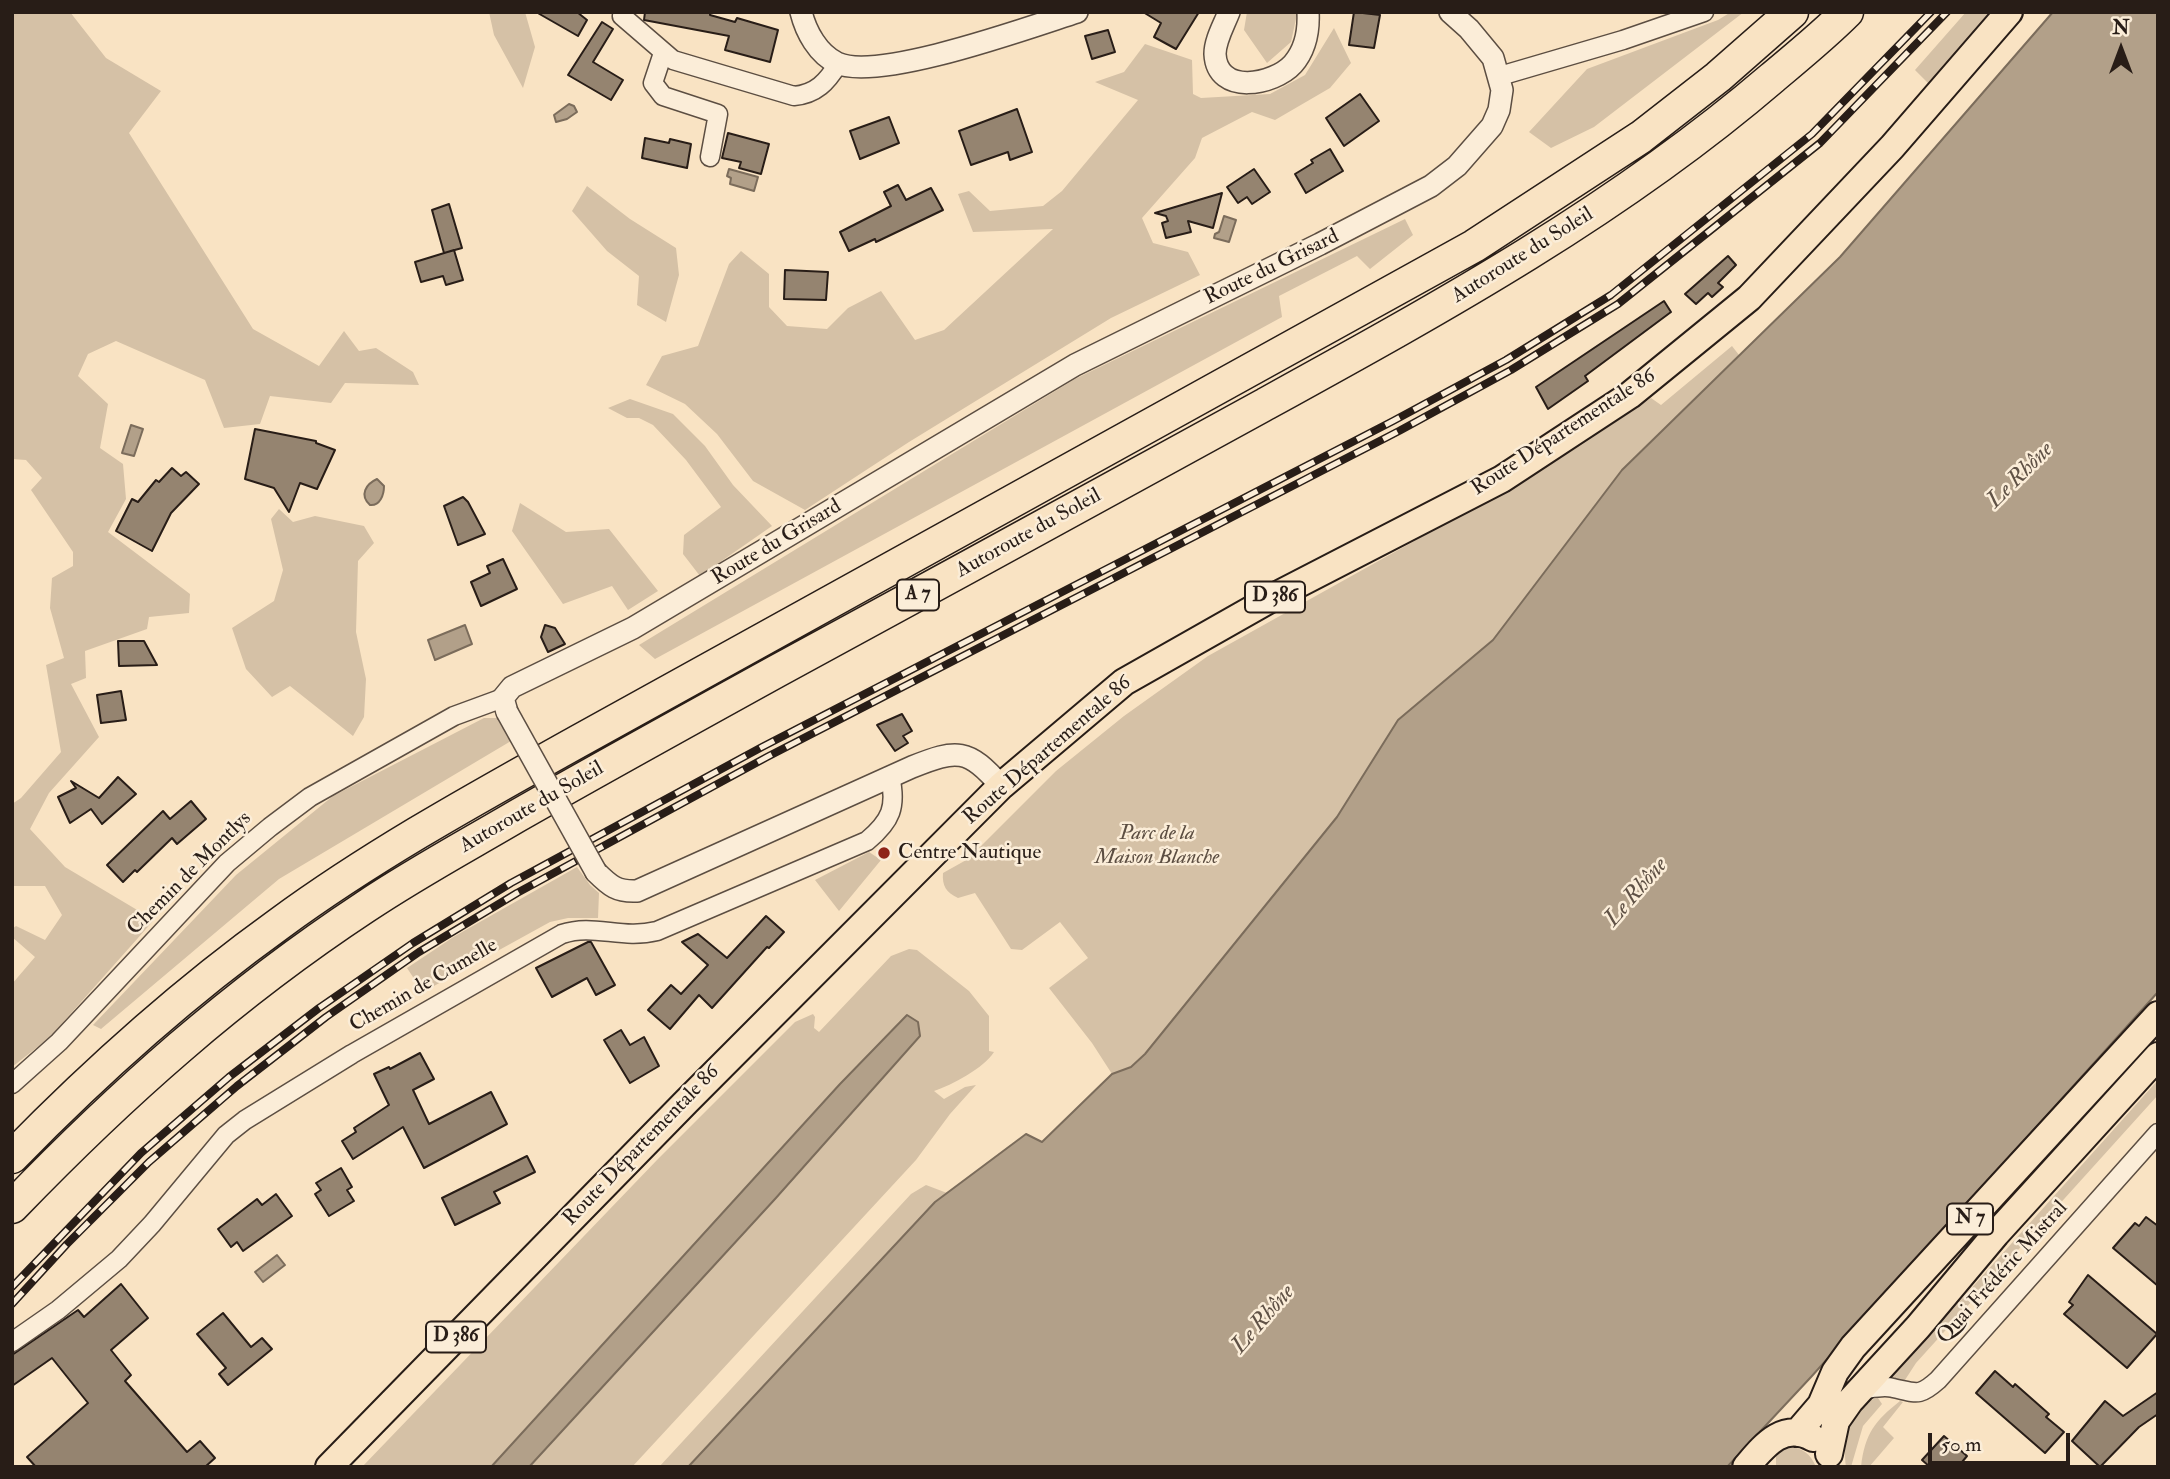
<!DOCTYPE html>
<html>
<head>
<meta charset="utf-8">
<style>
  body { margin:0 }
  #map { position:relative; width:2170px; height:1479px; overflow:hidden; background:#f9e3c3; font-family:"IM FELL Double Pica",serif }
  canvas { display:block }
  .frame { position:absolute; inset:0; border:14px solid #281d17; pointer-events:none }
  .north { position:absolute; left:2086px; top:14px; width:70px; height:70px; -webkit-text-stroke:5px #fbedd8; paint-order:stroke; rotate:0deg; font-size:19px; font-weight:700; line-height:28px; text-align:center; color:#281d17 }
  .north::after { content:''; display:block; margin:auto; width:24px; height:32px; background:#281d17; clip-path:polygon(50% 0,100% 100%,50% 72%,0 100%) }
  .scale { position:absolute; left:1928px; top:1433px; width:142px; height:32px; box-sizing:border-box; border:4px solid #281d17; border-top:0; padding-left:9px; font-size:21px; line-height:24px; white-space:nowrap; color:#281d17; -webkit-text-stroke:5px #fbedd8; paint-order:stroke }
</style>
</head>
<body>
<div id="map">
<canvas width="2170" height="1479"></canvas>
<div class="frame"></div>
<div class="north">N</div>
<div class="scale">50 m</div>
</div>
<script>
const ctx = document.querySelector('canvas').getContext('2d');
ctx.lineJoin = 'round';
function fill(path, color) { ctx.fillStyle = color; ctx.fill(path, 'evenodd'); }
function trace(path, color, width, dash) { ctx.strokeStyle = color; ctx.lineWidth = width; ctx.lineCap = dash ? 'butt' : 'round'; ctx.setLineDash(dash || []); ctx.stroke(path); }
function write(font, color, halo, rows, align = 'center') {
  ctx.font = font + ' "IM FELL Double Pica",serif'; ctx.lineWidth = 5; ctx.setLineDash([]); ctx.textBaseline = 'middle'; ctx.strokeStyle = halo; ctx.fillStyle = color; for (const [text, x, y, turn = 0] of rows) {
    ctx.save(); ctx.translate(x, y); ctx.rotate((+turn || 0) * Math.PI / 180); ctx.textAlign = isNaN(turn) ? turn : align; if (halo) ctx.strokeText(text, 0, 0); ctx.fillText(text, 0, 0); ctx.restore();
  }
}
fill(new Path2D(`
  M12,12h58l36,46 55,33 -32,42 124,196 66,37 25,-35 15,20 17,-3 37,24 6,13 -74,-2 -14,20 -61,-7 -10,28 -36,4 -19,-48 -89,-39 -28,13 -10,22 30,28 -8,44 23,16 3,35 -18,33 82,62 -1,19 -40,4 -2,12 -62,22 1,27 -15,6 28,53 -50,56 -19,36 35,38 89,53 -105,118 -37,29v-83l23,-27 -23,-20v-8l4,-3 29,14 17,-25 -17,-29h-33v-82l9,-6 40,-46 -15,-87 18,-7 -14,-50 2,-30 21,-12v-14l-42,-62 11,-12 -16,-18 -14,-1z
  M489,12h36l10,35 -12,41 -29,-53z
  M1247,12h49l1,2 -6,28 -24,21 -23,-33z
  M1731,12h13l-150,115 -43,21 -22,-16 58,-63 131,-49z
  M1966,12h27l-63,73 -15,-15z
  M1334,28l17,35 -21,25 -55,32 -23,-8 -50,26 -7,20 -53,60 11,25 35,9 12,23 -89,43 -202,124 -104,68 -52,-29 -36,-47 -32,-30 -39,-19 16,-29 36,-10 31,-82 12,-13 28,23v33l18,19 40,3 21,-21 33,-17 34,49 29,-10 109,-101 -80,3 -15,-38 11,-3 21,20 53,-5 19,-15 76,-91 -43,-18 29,-10 21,-28 47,16 1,34 8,4 69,-4 35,-19z
  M587,186l43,33 46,29 3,27 -13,47 -29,-17 2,-29 -32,-25 -35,-40z
  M1405,219l8,16 -43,34 -13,-13 -78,40 3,21 -627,342 -16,-14 436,-266z
  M1732,346l7,9 -117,115 -129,170 -95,80 -61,97 -177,221 -29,29 -19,7 -20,-31 -43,-55 39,-30 -28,-36 -38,28 -11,-1 -36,-56 -17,5c-12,-6 -16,-12 -15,-25l25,-14 88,-88 68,-55 84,-60 323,-180 52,-32 68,-46 10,7z
  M630,399l43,15 32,32 28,39 39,41 -72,50 -17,-22 1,-19 37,-28 -35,-47 -33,-35 -14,-7h-12l-19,-10z
  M520,503l46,29 43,-3 49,62 -30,19 -16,-24 -49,18 -51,-73z
  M279,509l14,13 22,-6 49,10 10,17 -16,18 -2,71 10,47 -2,38 -11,19 -63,-50 -18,11 -26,-28 -14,-41 42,-27 9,-31 -12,-51z
  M484,718h14l13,23 -232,138 -178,150 -8,-4 143,-150 97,-79z
  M869,852l12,8 -42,51 -24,-31z
  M577,867l13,18 9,8 -1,25h-30l-18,4 -127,70 -16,-24 48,-32z
  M909,949l8,1 52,41 20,25v35l5,1c-10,16 -42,33 -60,39l10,8 21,-12 11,-2 -26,29 -34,46 -284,307h-103l246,-268 145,-162 -13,-21 -67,68 -349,383h-129l295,-307 138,-138 18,-8 2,3 -1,11 5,4 72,-76z
  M2158,1080v15l-242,268 -13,20 -27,-2 56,-58 27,-21z
  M926,1185l21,8 -12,9 -247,265h-29l252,-273z
  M1878,1398l4,6 -19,22 -12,41h-5c-3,-26 0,-63 32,-69z
  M1900,1401l3,1 -20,25 11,11 -25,29h-8c4,-34 14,-46 39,-66z
  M1788,1447c14,0 23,7 28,20h-40v-12z`), '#d5c1a6');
const water = new Path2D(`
  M2053,12h105v980l-347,385 -84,90h-1039l247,-265 91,-68 16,8 70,-68 19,-7 14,-13 192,-237 61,-97 95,-80 129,-170 218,-213z
  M569,104l5,2 3,6 -10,7 -11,3 -2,-7z
  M729,169l29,8 -4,14 -24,-7 1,-6 -4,-2z
  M1224,216l12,4 -7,22 -15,-4 1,-4 4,-2z
  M131,425l12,4 -9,27 -12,-3z
  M377,479l7,7c0,9 -4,20 -14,19 -11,-10 -4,-21 7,-26z
  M465,625l7,19 -37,16 -7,-20z
  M907,1015l11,7 2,14 -145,163 -246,268h-38l349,-383z
  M277,1255l8,10 -22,17 -8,-10z`);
fill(water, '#b2a089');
trace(water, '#7b6c5b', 2);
const building = new Path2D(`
  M536,12h41l10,8 -9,16z
  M645,12h65v3l25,7 2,-4 41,12 -8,32 -45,-12 4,-14 -85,-16z
  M1143,12h56l-23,37 -22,-12 7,-14z
  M1354,12l26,3 -6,33 -25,-3z
  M602,22l11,7 -20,33 30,18 -12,20 -43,-25z
  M1108,30l7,22 -23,7 -7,-23z
  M1360,94l19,27 -35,25 -18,-28z
  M1017,109l15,43 -22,8 -2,-8 -37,13 -12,-34z
  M889,117l10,26 -39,16 -10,-28z
  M728,133l41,11 -8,30 -22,-6 2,-6 -19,-4z
  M645,138l24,5 1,-4 21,5 -4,24 -45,-10z
  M1330,149l13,22 -37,22 -11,-19 18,-11 -2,-3z
  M1254,169l16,23 -18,12 -5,-7 -9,6 -11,-16z
  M898,185l8,15 25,-12 12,22 -67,32 -1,-3 -26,12 -9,-19 51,-26 -7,-14z
  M1222,193l-9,35 -25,-7 3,11 -25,6 -4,-15 6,-2 -2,-5 -11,-3z
  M449,204l13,44 -18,5 -12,-43z
  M454,250l9,30 -17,5 -3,-9 -22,6 -6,-20z
  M1728,256l8,9 -18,18 5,4 -11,10 -4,-4 -12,11 -11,-10z
  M785,270l43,2 -2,28 -42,-1z
  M1664,301l7,11 -86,64 3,5 -40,28 -12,-22z
  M255,429l61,12v2l19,7 -18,39 -17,-6 -11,29 -15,-24 -29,-9z
  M172,468l9,8 5,-4 13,12 -28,29 -19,38 -36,-20 16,-32 6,3 18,-22 3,2z
  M463,497l5,5 17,32 -27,11 -14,-39z
  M503,559l14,30 -36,17 -10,-24 19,-9 -3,-7z
  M545,625l10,3 10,16 -17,8 -7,-15z
  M118,641h26l13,24 -38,1z
  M121,691l5,29 -25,3 -4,-28z
  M902,714l10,17 -9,5 5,7 -13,8 -18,-26z
  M118,777l18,17 -34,30 -11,-15 -21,14 -12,-26 18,-9 -5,-7 28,17z
  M191,801l15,18 -29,25 -5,-6 -35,34 -2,-2 -12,12 -16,-17 56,-54 7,8z
  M766,916l18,16 -15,16 -2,-1 -55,61 -13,-13 -29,34 -22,-19 23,-25 10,9 27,-29 -26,-23 16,-8 29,24z
  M588,942h3l24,43 -19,10 -9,-17 -35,19 -16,-29z
  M621,1030l9,15 14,-8 15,29 -29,17 -26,-43z
  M420,1053l14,26 -21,11 16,34 62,-32 16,32 -83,44 -21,-41 -50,32 -11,-18 14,-9 -2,-4 35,-23 -15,-31 15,-7 1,2z
  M527,1156l8,16 -41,20 6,11 -45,22 -13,-27z
  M341,1168l11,19 -5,3 7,11 -25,15 -14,-22 6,-4 -5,-7z
  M276,1194l16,22 -49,35 -6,-9 -6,5 -13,-18 39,-30 5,6z
  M2146,1217l12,9v60l-45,-38 22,-25 4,3z
  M2088,1275l69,59 -30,34 -63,-54 9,-9 -4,-3z
  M121,1284l27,34 -37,32 20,25 -6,6 62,71 13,-11 15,17 -10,9h-169l-9,-10 61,-54 -36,-45 -40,28v-31l66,-45 6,7z
  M223,1313l28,34 11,-9 10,11 -44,36 -9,-11 7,-6 -29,-34z
  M1995,1371l18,16 2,-3 34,30 -3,3 18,15 -19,21 -69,-60z
  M2158,1392v22l-19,13 -39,40 -28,-26 33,-40 18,15z
  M1944,1436l23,20 -9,11h-28l-8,-7z`);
fill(building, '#958470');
trace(building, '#281d17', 2);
const minor = new Path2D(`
  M623,12l-1,4 51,44 121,36c22,-2 33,-14 44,-32
  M663,53l-10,30 10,13 55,18 -8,43
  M1500,76l123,-36 81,-28
  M12,1084l47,-42 168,-179 43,-36 40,-30 144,-81 49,-18
  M12,1342l46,-32 61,-51 33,-35 74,-89 19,-15 107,-66 210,-120c32,-11 59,6 95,-3l210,-90c24,-20 30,-34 23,-65
  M1860,1390c10,-1 23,-5 33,-2 24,5 26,9 45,-8l220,-247`);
const tertiary = new Path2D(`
  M801,12c5,20 17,42 36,51 41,19 193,-36 240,-51
  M1229,12c-5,13 -14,28 -14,42 2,42 59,31 78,10 13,-15 16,-33 15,-52
  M507,712l-4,-14 9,-11 121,-59 442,-263 245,-121 111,-58 26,-20 35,-40 7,-16 3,-20 -9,-32 -24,-29 -19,-17
  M596,872c14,14 21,20 41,19l275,-124c45,-18 56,-19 89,19`);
const primary = new Path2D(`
  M1797,1433l24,-28 14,-33 18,-25 305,-332
  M1829,1454l7,-33 14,-20 68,-74 78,-93 162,-178
  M329,1467l357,-365 315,-316 123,-104 157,-89 221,-114 128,-84 119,-97 143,-151 117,-135
  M1746,1467c18,-21 37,-46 67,-29`);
const motorway = new Path2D(`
  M12,1157c83,-85 171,-164 267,-233 94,-69 196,-125 298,-182l897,-496 167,-109 77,-60 74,-65
  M12,1207c109,-113 221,-213 353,-300 49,-33 101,-61 152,-91 86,-49 173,-97 260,-145 162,-88 323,-176 485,-265 178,-98 355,-195 510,-328 25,-21 51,-42 75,-66`);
trace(minor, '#5c4e42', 21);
trace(tertiary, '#5c4e42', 24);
trace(primary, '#281d17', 30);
trace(motorway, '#281d17', 35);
trace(minor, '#fbedd8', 18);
trace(tertiary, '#fbedd8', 21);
trace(primary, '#f9e3c3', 26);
trace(motorway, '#f9e3c3', 32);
const rail = new Path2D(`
  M12,1287l129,-134 88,-76 90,-69 94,-65 98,-60 251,-136 631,-326 113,-61 105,-65 201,-161 119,-122
  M12,1304l55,-60 82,-82 88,-76 89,-69 93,-65 98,-59 250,-136 632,-326 112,-61 107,-66 202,-161 127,-131`);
trace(rail, '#281d17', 8);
trace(rail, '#fbedd8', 5, [16]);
const tertiaryBridge = new Path2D(`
  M507,712l89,160`);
trace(tertiaryBridge, '#5c4e42', 24, []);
trace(tertiaryBridge, '#fbedd8', 21);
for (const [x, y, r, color] of [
  [884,853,7,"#8f2418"]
]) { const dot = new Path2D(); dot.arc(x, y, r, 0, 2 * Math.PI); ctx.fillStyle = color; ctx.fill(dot); trace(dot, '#fbedd8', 2.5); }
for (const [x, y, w] of [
  [918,595,42],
  [1275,597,60],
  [1970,1219,46],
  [456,1337,60]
]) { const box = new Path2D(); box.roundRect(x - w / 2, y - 15.5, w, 31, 5); ctx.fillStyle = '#fbedd8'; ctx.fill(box); trace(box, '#281d17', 2); }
write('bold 19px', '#281d17', null, [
  ["A 7",918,595],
  ["D 386",1275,597],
  ["N 7",1970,1219],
  ["D 386",456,1337]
]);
write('21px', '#281d17', '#fbedd8', [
  ["Autoroute du Soleil",1523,256,-32],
  ["Route du Grisard",1272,268,-26],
  ["Route Départementale 86",1564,433,-33],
  ["Autoroute du Soleil",1029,534,-29],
  ["Route du Grisard",777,543,-31],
  ["Route Départementale 86",1048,751,-41],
  ["Autoroute du Soleil",532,808,-30],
  ["Chemin de Montlys",190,874,-45],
  ["Chemin de Cumelle",424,986,-30],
  ["Route Départementale 86",642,1146,-46],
  ["Quai Frédéric Mistral",2003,1273,-48]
]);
write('italic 21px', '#5c4e42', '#fbedd8', [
  ["Parc de la",1157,834],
  ["Maison Blanche",1157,858]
]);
write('21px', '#281d17', '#fbedd8', [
  ["Centre Nautique",898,853]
], 'left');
write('italic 23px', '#5f5145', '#fbedd8', [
  ["Le Rhône",2021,476,-45],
  ["Le Rhône",1637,893,-49],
  ["Le Rhône",1264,1320,-49]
]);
</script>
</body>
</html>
